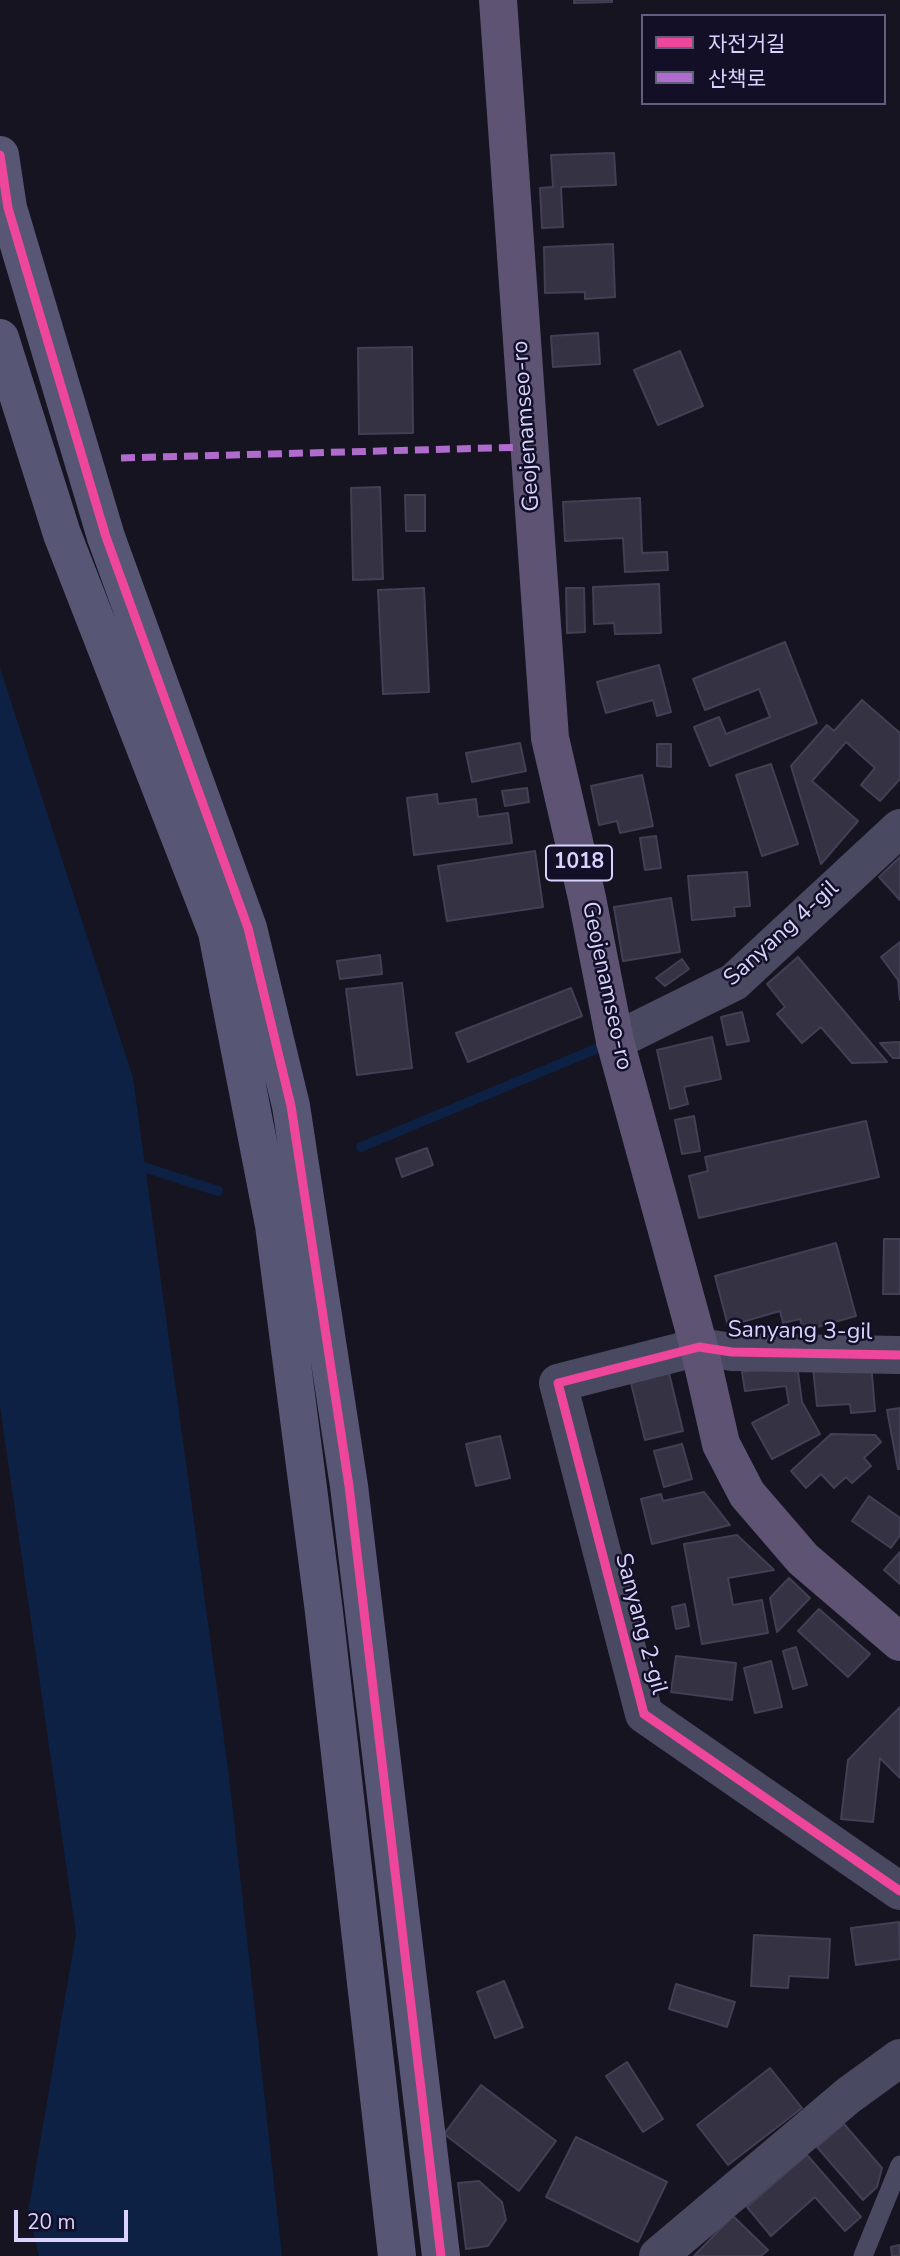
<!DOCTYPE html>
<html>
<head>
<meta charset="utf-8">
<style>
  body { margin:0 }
  #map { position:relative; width:900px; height:2256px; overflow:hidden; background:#161421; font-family:"Nunito Sans","Noto Sans KR",sans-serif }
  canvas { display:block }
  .legend { position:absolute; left:641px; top:14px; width:245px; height:91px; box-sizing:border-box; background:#130f26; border:2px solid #625e7d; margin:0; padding:9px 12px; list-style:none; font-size:21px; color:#d9d4ff }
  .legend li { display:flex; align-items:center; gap:14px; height:35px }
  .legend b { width:35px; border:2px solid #625e7d }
  .scale { position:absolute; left:14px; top:2210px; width:114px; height:32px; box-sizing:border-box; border:4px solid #d9d4ff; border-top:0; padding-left:9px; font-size:21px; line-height:24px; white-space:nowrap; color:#d9d4ff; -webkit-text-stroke:5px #130f26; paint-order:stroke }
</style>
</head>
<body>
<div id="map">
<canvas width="900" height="2256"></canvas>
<ul class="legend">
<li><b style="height:9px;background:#ed469a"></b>자전거길</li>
<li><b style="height:9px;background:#b06ccc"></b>산책로</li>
</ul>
<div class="scale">20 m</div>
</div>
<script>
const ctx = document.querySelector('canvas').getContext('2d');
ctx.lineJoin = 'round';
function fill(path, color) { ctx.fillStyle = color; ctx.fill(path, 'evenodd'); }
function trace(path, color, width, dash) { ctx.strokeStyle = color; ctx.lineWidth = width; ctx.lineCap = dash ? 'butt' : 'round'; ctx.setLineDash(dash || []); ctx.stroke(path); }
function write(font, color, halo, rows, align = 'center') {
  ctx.font = font + ' "Nunito Sans",sans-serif'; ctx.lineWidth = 5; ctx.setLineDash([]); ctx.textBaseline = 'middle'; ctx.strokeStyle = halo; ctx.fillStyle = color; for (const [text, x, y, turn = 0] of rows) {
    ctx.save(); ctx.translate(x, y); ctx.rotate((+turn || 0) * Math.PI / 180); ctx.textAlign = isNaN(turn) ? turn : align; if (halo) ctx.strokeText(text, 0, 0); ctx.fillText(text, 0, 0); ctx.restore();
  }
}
fill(new Path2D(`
  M0,668l133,410 96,698 53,480h-243l-11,-44 48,-278 -76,-528z`), '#0d2144');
trace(new Path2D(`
  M361,1147l249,-104
  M134,1164l84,27`), '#0d2144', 10);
const building = new Path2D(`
  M574,0h38v2l-38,1z
  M614,153l2,32 -55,2 2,40 -21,1 -2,-40 13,-1 -2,-32z
  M613,244l2,53 -30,2v-7l-40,1 -1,-46z
  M598,333l2,31 -47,3 -2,-31z
  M412,347l1,86 -54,1 -1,-86z
  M680,351l23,55 -45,19 -24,-55z
  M380,487l3,92 -30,1 -2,-92z
  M405,495h20v36h-19z
  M640,498l2,55 25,-1 1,18 -43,2 -2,-34 -58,3 -2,-39z
  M659,584l2,49 -46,1 -1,-11 -20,1 -1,-37z
  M424,588l5,104 -46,2 -5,-104z
  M566,588h18l1,44 -18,1z
  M785,642l32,81 -107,43 -16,-39 25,-10 7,17 44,-17 -11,-28 -54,21 -12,-31z
  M659,665l12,47 -14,4 -4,-16 -47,13 -9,-31z
  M862,700l38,33v46l-20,22 -19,-16 14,-17 -29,-26 -34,39 46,40 -37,43 -30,-98 36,-41 7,6z
  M520,743l6,28 -54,11 -6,-29z
  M657,744h14v23l-14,-1z
  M771,764l27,80 -36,12 -26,-81z
  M642,775l11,51 -33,7 -3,-12 -18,4 -8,-39z
  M527,788l2,14 -24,4 -3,-15z
  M437,794l1,10 38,-5 2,18 30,-4 4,30 -98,12 -7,-57z
  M656,836l5,32 -16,2 -5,-32z
  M535,851l8,56 -96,14 -9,-55z
  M900,857v43l-21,-23z
  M747,872l3,34 -16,1 1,9 -43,4 -4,-44z
  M671,898l9,54 -57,9 -9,-54z
  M900,942v58l-2,-20 -17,-23z
  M380,955l2,19 -42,5 -3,-18z
  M798,957l89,105 -35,1 -31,-36 -19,16 -25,-29 8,-7 -18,-23z
  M682,959l7,10 -24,17 -9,-8z
  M402,983l10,85 -55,7 -11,-86z
  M571,988l11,28 -114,46 -12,-29z
  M742,1012l7,29 -22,4 -6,-28z
  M712,1037l9,42 -37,8 4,17 -18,5 -13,-59z
  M900,1042v16h-7l-13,-15z
  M694,1116l6,35 -18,3 -7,-34z
  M866,1121l13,56 -180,41 -10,-42 19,-5 -3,-14z
  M427,1148l6,17 -31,12 -6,-18z
  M884,1239h16v55h-17z
  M836,1243l20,73 -53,15 -3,-12 -17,4 -3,-12 -52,15 -13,-50z
  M871,1363l4,48 -24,2 -1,-9 -33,2 -4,-38z
  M797,1365l5,37 18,32 -48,25 -20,-36 37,-19 -3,-18 -41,5 -3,-19z
  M669,1373l14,58 -38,9 -14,-57z
  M900,1408v61h-2l-11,-59z
  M831,1434l44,1 6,7 -17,16 7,8 -19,17 -6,-6 -12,11 -13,-14 -15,14 -15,-17z
  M500,1436l10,42 -34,8 -10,-42z
  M682,1444l10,35 -28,8 -10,-36z
  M704,1492l26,33 -78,19 -11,-45 20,-5 2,7z
  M869,1496l31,22v17l-9,13 -39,-27z
  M737,1535l37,35 -46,8 5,27 29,-5 6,33 -66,11 -18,-100z
  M900,1552v32l-16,-14z
  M789,1578l21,20 -33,34 -7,-34z
  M685,1604l4,22 -13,3 -4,-22z
  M819,1609l51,45 -22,23 -50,-46z
  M796,1647l11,38 -14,4 -10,-38z
  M676,1656l60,7 -4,37 -61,-8z
  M771,1661l11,46 -27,6 -11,-45z
  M900,1707v71l-20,-20 -7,64 -32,-3 7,-59z
  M899,1922l1,37 -44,6 -5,-37z
  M754,1935l76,4 -2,39 -39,-2 -1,12 -37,-2z
  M504,1981l19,46 -28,11 -18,-46z
  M676,1984l59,18 -8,25 -58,-18z
  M627,2062l36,57 -20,13 -37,-56z
  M770,2068l32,40 -74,57 -31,-40z
  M481,2085l75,56 -37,50 -75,-57z
  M844,2124l38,44 -5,19 -14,13 -46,-53z
  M576,2137l91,45 -29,60 -92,-45z
  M807,2155l54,62 -16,14 -30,-34 -44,39 -24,-29z
  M479,2181l23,21 4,18 -18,26 -22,3 -8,-66z
  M733,2216l35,34 -7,6h-67z
  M900,2245v11h-8l-1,-9z`);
fill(building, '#343243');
trace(building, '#433f54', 2);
trace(new Path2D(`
  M863,2256l37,-91`), '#4a4962', 19);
trace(new Path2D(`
  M615,1041l119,-59 166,-154
  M900,1355l-168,-3 -33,-5 -141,36 86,331 256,177
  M658,2256l191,-161 51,-37`), '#4a4962', 38);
trace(new Path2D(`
  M0,155l8,53 98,329 142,391 43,178 58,380 92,770
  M0,338l62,196 155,398 57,293 50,387 73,644`), '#575674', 38);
trace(new Path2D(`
  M498,0l52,738 37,160 28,143 84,306 22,97 26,50 56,65 97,83`), '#5e5373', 38);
trace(new Path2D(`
  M121,458l407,-11`), '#b06ccc', 7, [14, 7]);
trace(new Path2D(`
  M0,155l8,53 98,329 142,391 43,178 58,380 92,770
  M900,1355l-168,-3 -33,-5 -141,36 86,331 256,177`), '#ed469a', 9);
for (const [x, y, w] of [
  [579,863,66]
]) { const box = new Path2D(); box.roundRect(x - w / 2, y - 17.5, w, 35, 5); ctx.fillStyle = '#130f26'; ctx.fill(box); trace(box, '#d9d4ff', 2); }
write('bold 21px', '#d9d4ff', null, [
  ["1018",579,863]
]);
write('23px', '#d9d4ff', '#130f26', [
  ["Geojenamseo-ro",527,426,-94],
  ["Sanyang 4-gil",782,934,-42],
  ["Geojenamseo-ro",606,986,78],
  ["Sanyang 3-gil",800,1332,1],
  ["Sanyang 2-gil",640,1624,75]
]);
</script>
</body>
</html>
